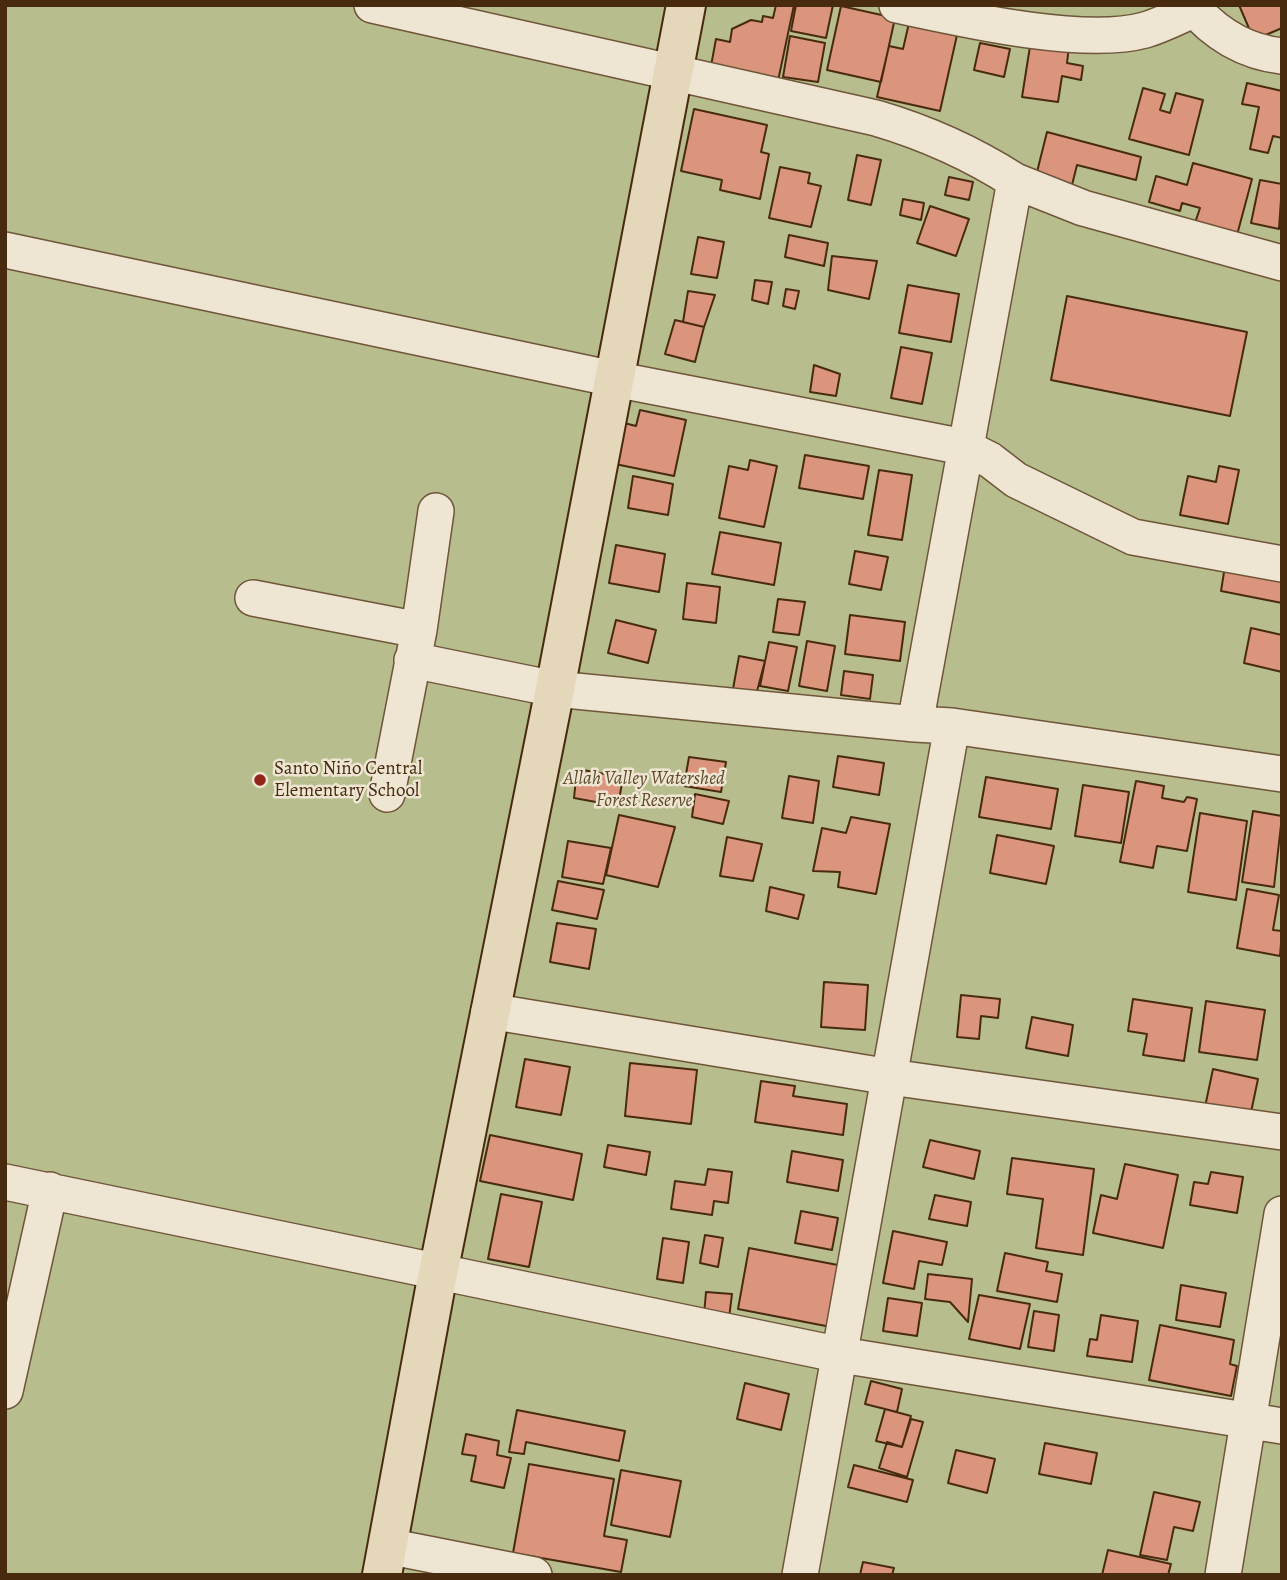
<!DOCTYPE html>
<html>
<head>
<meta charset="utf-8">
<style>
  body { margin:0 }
  #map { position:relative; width:1287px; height:1580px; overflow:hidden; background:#e5d7b9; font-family:Alegreya,serif }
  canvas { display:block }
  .frame { position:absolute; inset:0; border:7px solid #482b0f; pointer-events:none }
</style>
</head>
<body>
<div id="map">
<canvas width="1287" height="1580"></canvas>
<div class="frame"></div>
</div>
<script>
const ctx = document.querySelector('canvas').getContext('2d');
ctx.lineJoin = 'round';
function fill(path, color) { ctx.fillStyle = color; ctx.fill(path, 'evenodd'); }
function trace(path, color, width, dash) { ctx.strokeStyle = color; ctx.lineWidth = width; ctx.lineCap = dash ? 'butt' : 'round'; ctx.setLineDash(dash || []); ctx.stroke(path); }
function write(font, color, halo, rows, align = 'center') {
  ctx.font = font + ' Alegreya,serif'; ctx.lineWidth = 5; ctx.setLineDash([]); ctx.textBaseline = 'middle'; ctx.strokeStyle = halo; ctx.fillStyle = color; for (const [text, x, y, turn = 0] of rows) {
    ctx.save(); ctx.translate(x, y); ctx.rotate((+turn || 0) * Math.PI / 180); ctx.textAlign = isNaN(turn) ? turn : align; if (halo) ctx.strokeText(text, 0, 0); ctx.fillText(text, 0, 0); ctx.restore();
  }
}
fill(new Path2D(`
  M5,5h1277v1570h-1277z`), '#b7bd8d');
const building = new Path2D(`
  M776,5h18l-16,76 -67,-15 5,-27 14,3 2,-13 19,-9 11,2 1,-6 10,2z
  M796,5h37l-7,33 -35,-7z
  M1239,5h43v23l-28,12z
  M841,6l54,12 -14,64 -54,-12z
  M909,23l48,12 -17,76 -63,-14 12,-51 14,3z
  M790,36l35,7 -7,39 -35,-5z
  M1031,40l38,6 -2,17 16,3 -2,14 -19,-4 -4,26 -36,-5z
  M980,43l30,6 -6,28 -30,-7z
  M1247,83l35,8v47l-9,-2 -5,17 -18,-4 9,-42 -17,-3z
  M1143,88l22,6 -5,16 10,3 6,-20 27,7 -14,55 -60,-16z
  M694,109l73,16 -6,27 8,2 -9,45 -40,-9 2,-10 -41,-9z
  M1047,132l94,25 -5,23 -59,-15 -7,28 -36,-9z
  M857,155l24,5 -10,45 -23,-5z
  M1193,163l59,16 -15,56 -42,-12 5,-15 -18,-5 -2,8 -31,-9 7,-26 31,9z
  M780,167l30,6 -2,10 13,3 -10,41 -42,-9z
  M949,177l24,5 -4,18 -24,-5z
  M1260,180l22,4 -3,45 -28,-6z
  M903,199l21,4 -3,17 -21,-5z
  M930,206l39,13 -13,37 -39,-13z
  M789,235l39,8 -4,23 -39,-9z
  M698,237l26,5 -7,36 -26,-4z
  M832,256l45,5 -8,38 -41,-9z
  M755,280l17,2 -4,22 -16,-4z
  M908,285l51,9 -8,48 -52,-9z
  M786,289l13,2 -4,18 -12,-3z
  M688,291l27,4 -11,32 -21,-5z
  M1067,296l180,36 -17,84 -179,-36z
  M675,320l29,7 -9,35 -30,-8z
  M901,347l31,6 -10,51 -31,-6z
  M814,365l26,9 -4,22 -26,-4z
  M640,410l46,10 -12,56 -59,-12 9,-41 12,3z
  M805,455l64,11 -6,33 -64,-11z
  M750,460l27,6 -13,61 -45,-9 10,-52 19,4z
  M1219,466l20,4 -11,54 -48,-9 8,-39 28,6z
  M879,470l33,5 -10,65 -34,-5z
  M633,476l40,8 -5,31 -40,-7z
  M720,532l61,11 -7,42 -62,-11z
  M616,545l49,9 -6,38 -50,-9z
  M855,551l33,6 -7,33 -32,-6z
  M1225,566l57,12v25l-61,-12z
  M687,583l33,4 -4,36 -33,-4z
  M778,599l27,3 -6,33 -26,-3z
  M850,615l55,7 -5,39 -55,-7z
  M616,620l40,10 -8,33 -40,-10z
  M1251,628l31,7v37l-38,-9z
  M807,641l28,5 -8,45 -28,-5z
  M769,642l28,5 -9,44 -28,-5z
  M739,656l26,5 -9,34 -23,-6z
  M844,671l29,4 -3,24 -29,-4z
  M838,756l46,7 -5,32 -46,-8z
  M689,757l37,5 -5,30 -37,-6z
  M577,769l46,8 -5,29 -44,-8z
  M789,776l30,5 -6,42 -31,-5z
  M986,777l72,12 -7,40 -72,-12z
  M1136,781l28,5 -2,12 22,4 3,-5 10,2 -10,52 -30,-5 -4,22 -33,-6z
  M1083,785l46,7 -8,51 -46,-7z
  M695,794l34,7 -6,23 -31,-7z
  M1253,811l29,5 -8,71 -32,-5z
  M1200,813l47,8 -11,79 -48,-8z
  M619,815l56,12 -17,60 -52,-12z
  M851,817l39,7 -14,70 -38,-7 2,-15 -27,-1 9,-43 24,5z
  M997,835l57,11 -8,38 -56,-11z
  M727,837l35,7 -9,37 -33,-5z
  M568,841l43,7 -8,36 -41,-7z
  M558,881l46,9 -7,29 -45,-9z
  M770,887l34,8 -6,24 -32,-8z
  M1247,889l32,6 -6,35 9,1 -2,25 -43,-8z
  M557,923l39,6 -7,40 -39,-7z
  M824,982l44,3 -3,45 -44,-3z
  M961,995l39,4 -2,19 -17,-2 -2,23 -22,-2z
  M1133,999l59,9 -8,53 -41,-6 4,-21 -19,-3z
  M1206,1001l59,9 -8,50 -58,-8z
  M1032,1017l41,8 -5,31 -42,-8z
  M525,1059l45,8 -9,48 -45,-8z
  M630,1063l67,7 -6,54 -66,-8z
  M1213,1069l45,10 -8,38 -45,-10z
  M761,1081l34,5 -2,10 54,8 -4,31 -88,-13z
  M490,1135l92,19 -9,46 -93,-19z
  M930,1140l50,11 -6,28 -51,-12z
  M608,1145l42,7 -4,23 -42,-8z
  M792,1151l51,9 -5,31 -51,-9z
  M1012,1158l82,11 -11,86 -47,-7 7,-49 -36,-5z
  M1125,1164l53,11 -15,73 -70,-15 8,-38 16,4z
  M708,1169l24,3 -4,31 -14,-2 -2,14 -41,-6 4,-28 30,4z
  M1211,1172l32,5 -6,36 -47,-8 4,-23 14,2z
  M501,1194l41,8 -13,65 -41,-8z
  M935,1195l36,7 -4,24 -38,-7z
  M801,1211l37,7 -6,32 -37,-7z
  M893,1231l54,11 -5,23 -23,-4 -5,28 -31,-6z
  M705,1235l18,3 -5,29 -18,-4z
  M663,1238l26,4 -6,41 -26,-4z
  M749,1248l94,18 -12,61 -93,-18z
  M1005,1253l43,9 -2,9 16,3 -5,28 -60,-11z
  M928,1274l44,5 -4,43 -18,-20 -25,-3z
  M1181,1285l45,8 -6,34 -44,-7z
  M706,1292l26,2 -3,24 -25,-3z
  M979,1295l51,9 -10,45 -51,-10z
  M888,1298l34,5 -5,33 -34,-5z
  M1034,1311l25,4 -5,36 -26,-4z
  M1101,1315l37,6 -6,41 -45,-6 3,-17 7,1z
  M1160,1325l74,15 -4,24 7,2 -6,30 -82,-16z
  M871,1381l31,8 -5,23 -32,-8z
  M745,1383l44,11 -8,36 -44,-11z
  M885,1409l26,7 -9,31 -26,-6z
  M517,1410l108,21 -6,30 -93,-19 -2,12 -15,-2z
  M911,1419l12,3 -16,55 -28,-9 8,-26 15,5z
  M466,1434l33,7 -2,14 14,3 -7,30 -33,-7 5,-25 -14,-2z
  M1045,1443l52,10 -6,31 -52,-10z
  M956,1450l39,9 -8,34 -39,-10z
  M529,1464l85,15 -10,57 23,4 -6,32 -108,-19z
  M854,1465l59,15 -6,22 -59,-15z
  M621,1470l60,11 -11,56 -59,-12z
  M1154,1492l46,10 -7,29 -19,-4 -7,33 -27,-5z
  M1108,1550l63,14 -3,11h-66z
  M863,1562l31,6 -2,7h-32z`);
fill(building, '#dc957d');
trace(building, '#482b0f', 2);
const minor = new Path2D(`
  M372,5l504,113c51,15 94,34 139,63
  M897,5c65,14 186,42 248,25 17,-5 34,-14 50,-21
  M1191,5c23,28 54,47 91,51
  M5,250l609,129 350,68 26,13 26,20 117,57 149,27
  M1282,263l-199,-55 -68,-27 -100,543 37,2 330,48
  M253,598l166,32
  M412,660l143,29 360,35
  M387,794l32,-164 17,-119
  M489,1011l401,66 392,55
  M5,1182l836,173 441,71
  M5,1391l45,-201
  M387,1546l147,29
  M800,1575l152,-849
  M1223,1575l59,-361`);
const major = new Path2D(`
  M382,1575l56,-302 117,-584 131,-684`);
trace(minor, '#6f563a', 38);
trace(major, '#482b0f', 42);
trace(minor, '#eee5d2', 35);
trace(major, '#e5d7b9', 38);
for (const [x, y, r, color] of [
  [260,780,7,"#8f2418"]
]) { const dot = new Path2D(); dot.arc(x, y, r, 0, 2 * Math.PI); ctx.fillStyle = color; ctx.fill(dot); trace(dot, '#eee5d2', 2.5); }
write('19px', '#482b0f', '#eee5d2', [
  ["Santo Niño Central",274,769],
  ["Elementary School",274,791]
], 'left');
write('italic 19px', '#5e4828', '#eee5d2', [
  ["Allah Valley Watershed",644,779],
  ["Forest Reserve",644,801]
]);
</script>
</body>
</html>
